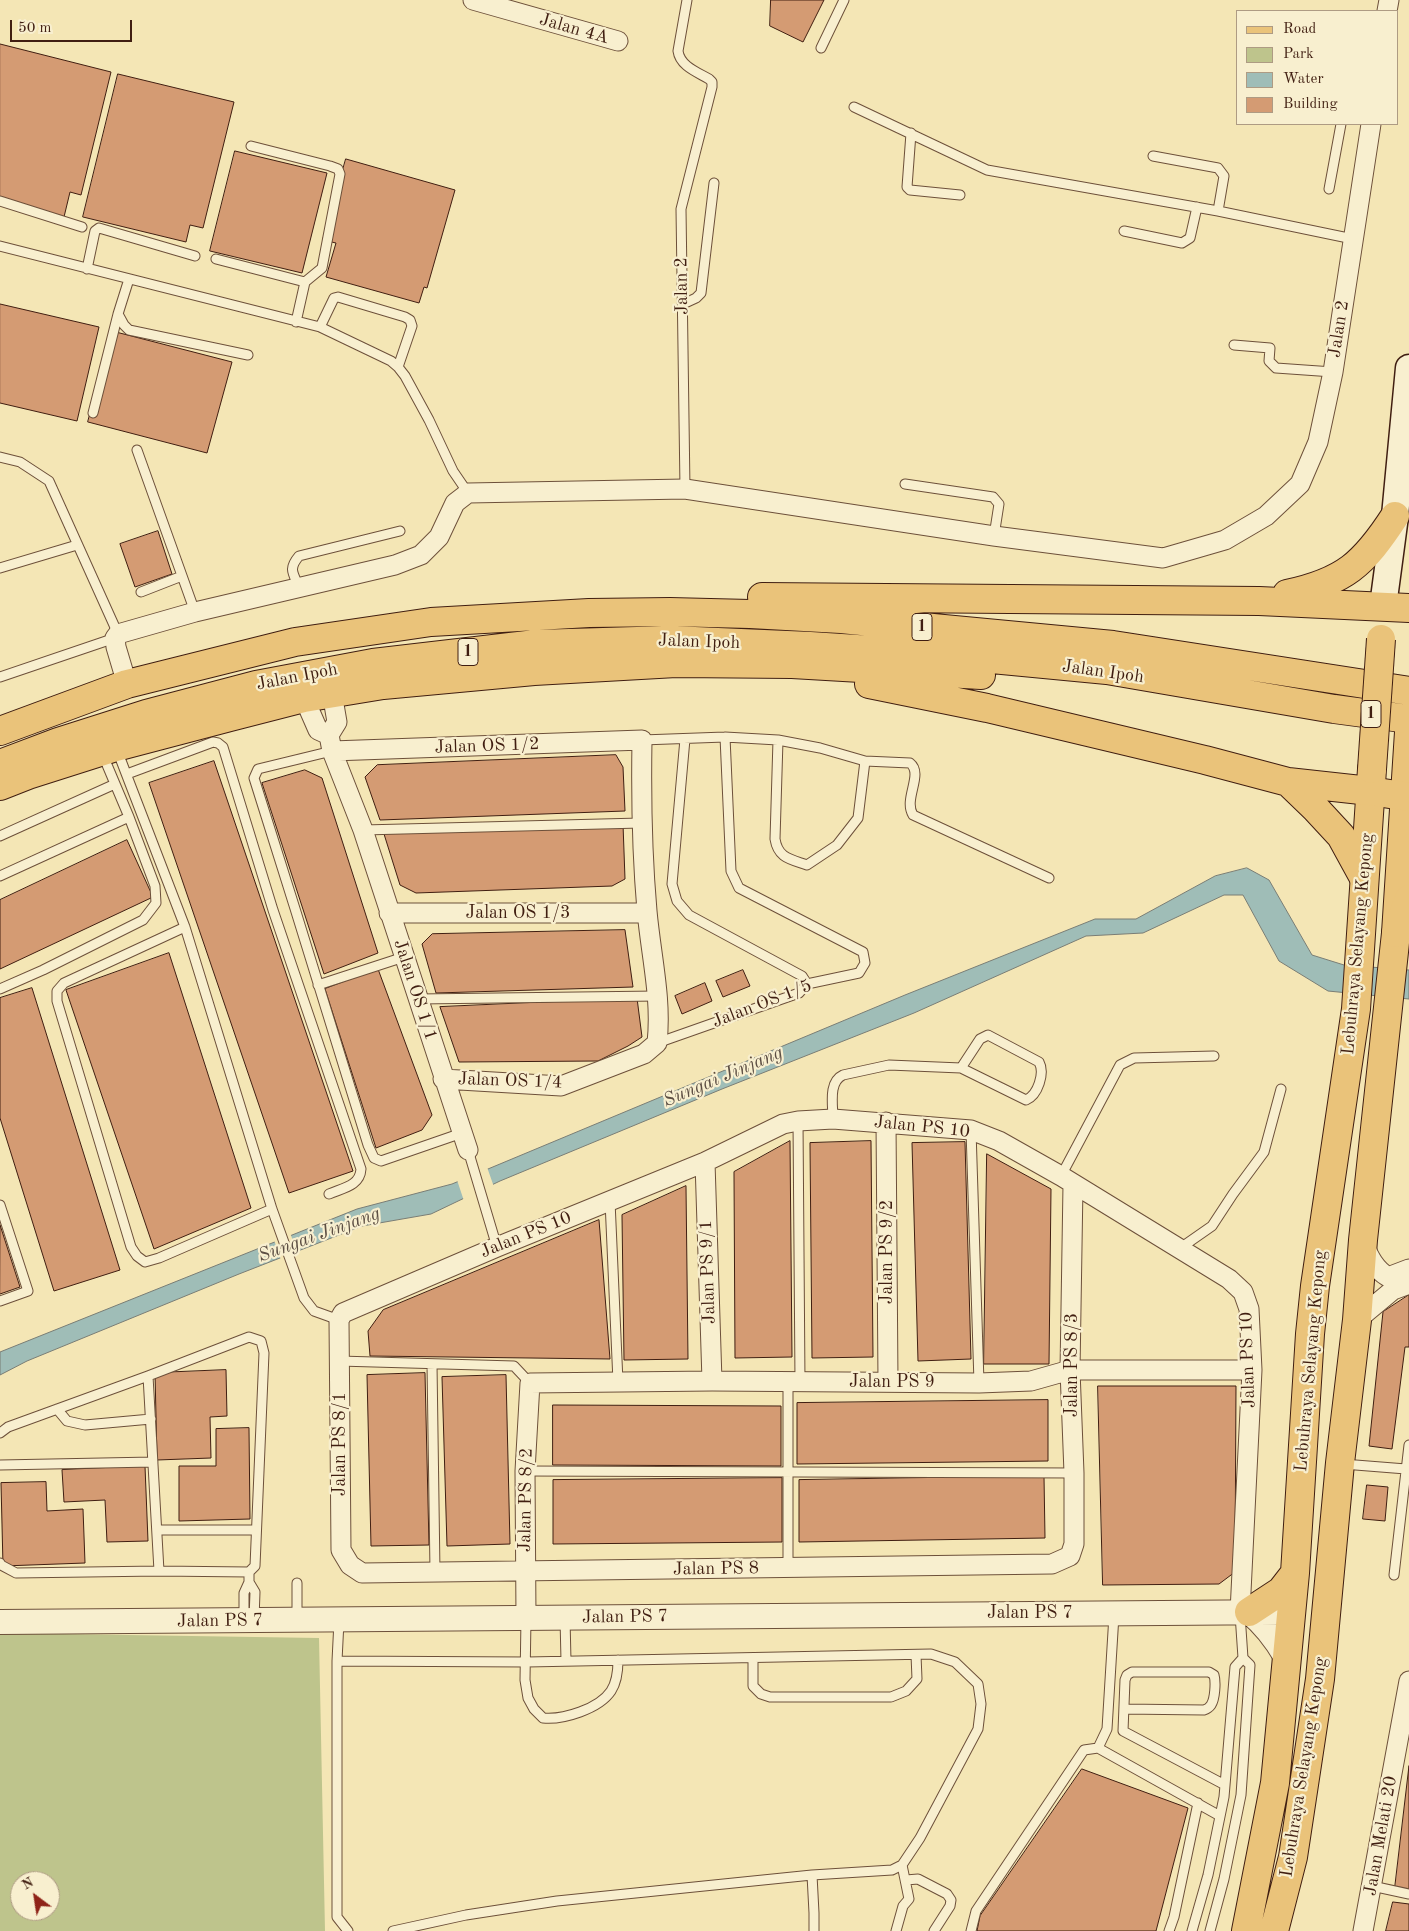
<!DOCTYPE html>
<html>
<head>
<meta charset="utf-8">
<style>
  body { margin:0 }
  #map { position:relative; width:1409px; height:1931px; overflow:hidden; background:#f4e6b5; font-family:"Old Standard TT",serif }
  canvas { display:block }
  .legend { position:absolute; left:1236px; top:10px; width:162px; height:115px; box-sizing:border-box; background:#f8efcf; border:1px solid #ae9b83; margin:0; padding:6px 9px; list-style:none; font-size:15px; color:#401e11 }
  .legend li { display:flex; align-items:center; gap:10px; height:25px }
  .legend b { width:25px; border:1px solid #ae9b83 }
  .north { position:absolute; left:10px; top:1871px; width:50px; height:50px; box-sizing:border-box; background:#f8efcf; border:1px solid #ae9b83; border-radius:50%; rotate:329deg; font-size:14px; font-weight:700; line-height:20px; text-align:center; color:#401e11 }
  .north::after { content:''; display:block; margin:auto; width:18px; height:22px; background:#8f2418; clip-path:polygon(50% 0,100% 100%,50% 72%,0 100%) }
  .scale { position:absolute; left:10px; top:20px; width:122px; height:22px; box-sizing:border-box; border:2px solid #401e11; border-top:0; padding-left:6px; font-size:15px; line-height:18px; white-space:nowrap; color:#401e11; -webkit-text-stroke:4px #f8efcf; paint-order:stroke }
</style>
</head>
<body>
<div id="map">
<canvas width="1409" height="1931"></canvas>
<ul class="legend">
<li><b style="height:6px;background:#eac37a"></b>Road</li>
<li><b style="height:14px;background:#bec48c"></b>Park</li>
<li><b style="height:14px;background:#9fbdb7"></b>Water</li>
<li><b style="height:14px;background:#d49b73"></b>Building</li>
</ul>
<div class="north">N</div>
<div class="scale">50 m</div>
</div>
<script>
const ctx = document.querySelector('canvas').getContext('2d');
ctx.lineJoin = 'round';
function fill(path, color) { ctx.fillStyle = color; ctx.fill(path, 'evenodd'); }
function trace(path, color, width, dash) { ctx.strokeStyle = color; ctx.lineWidth = width; ctx.lineCap = dash ? 'butt' : 'round'; ctx.setLineDash(dash || []); ctx.stroke(path); }
function write(font, color, halo, rows, align = 'center') {
  ctx.font = font + ' "Old Standard TT",serif'; ctx.lineWidth = 4.5; ctx.setLineDash([]); ctx.textBaseline = 'middle'; ctx.strokeStyle = halo; ctx.fillStyle = color; for (const [text, x, y, turn = 0] of rows) {
    ctx.save(); ctx.translate(x, y); ctx.rotate((+turn || 0) * Math.PI / 180); ctx.textAlign = isNaN(turn) ? turn : align; if (halo) ctx.strokeText(text, 0, 0); ctx.fillText(text, 0, 0); ctx.restore();
  }
}
fill(new Path2D(`
  M0,1633l319,5 6,293h-325zM20,1881h30v30h-30z`), '#bec48c');
const water = new Path2D(`
  M1247,868l22,12 43,75 32,10 65,5v29l-81,-8 -49,-30 -36,-66h-19l-81,38 -57,3 -172,77 -192,76 -222,92 -69,33 -69,12 -123,48 -212,87 -27,14v-23l357,-143 95,-25 453,-189 190,-76h41l79,-43z`);
fill(water, '#9fbdb7');
trace(water, '#797d75', 1);
fill(new Path2D(`
  M487,1167l7,20 -30,14 -7,-21z
  M290,1233l8,20 -17,7 -7,-20z`), '#f4e6b5');
const building = new Path2D(`
  M771,0h53l-21,42 -33,-16z
  M0,44l111,28 -30,123 -11,-3 -6,25 -64,-15z
  M118,74l116,28 -31,126 -13,-3 -4,17 -103,-25z
  M235,151l92,22 -25,100 -92,-22z
  M346,159l109,31 -28,98 -3,-1 -5,16 -93,-26 10,-34 -13,-3z
  M0,304l99,23 -22,94 -77,-18z
  M112,331l120,31 -25,91 -119,-31z
  M158,531l14,43 -37,13 -15,-43z
  M616,755l7,12 2,44 -245,9 -15,-43 12,-12z
  M214,761l139,410 -64,22 -140,-410z
  M305,770l17,8 56,175 -54,21 -62,-191z
  M623,824l2,55 -13,7 -196,7 -16,-8 -16,-51z
  M127,840l26,57 -153,72v-69z
  M625,930l8,57 -197,6 -14,-49 10,-10z
  M169,953l82,255 -97,41 -88,-259z
  M378,969l54,146 -10,15 -46,18 -51,-159z
  M743,970l7,16 -27,11 -7,-16z
  M705,983l7,18 -30,13 -7,-18z
  M32,988l88,282 -66,21 -54,-173v-120z
  M637,998l5,39 -14,9 -30,15 -139,1 -19,-55z
  M790,1141l2,216 -57,1 -1,-186z
  M871,1141l2,216 -61,1 -2,-215z
  M965,1142l6,217 -53,2 -6,-218z
  M987,1154l64,35 -2,175h-65z
  M686,1186l2,173 -64,1 -2,-145z
  M599,1220l11,139 -240,-3 -2,-25 15,-21z
  M0,1225l20,62 -20,7z
  M1409,1295v52h-4l-13,102 -23,-3 14,-134z
  M226,1370l1,46 -17,1 1,41 -54,2 -2,-87z
  M425,1373l4,172 -58,1 -4,-171z
  M506,1375l4,169 -63,2 -5,-169z
  M1098,1386h138l-1,186 -16,12 -116,1z
  M1048,1400v61l-251,3v-61z
  M553,1405l228,1v60l-228,-1z
  M249,1428l1,91 -71,2v-55h37v-37z
  M145,1466l3,75 -41,1 -2,-42 -41,2 -2,-32z
  M1044,1476l1,62 -246,4v-62z
  M782,1478v64l-229,2v-64z
  M46,1482l1,29 36,-2 2,54 -82,3 -2,-83z
  M1367,1485l21,2 -3,34 -22,-2z
  M1409,1766v124l-14,-2z
  M1082,1769l106,39 -32,123h-179l3,-15z
  M1393,1902l16,2v27h-23z`);
fill(building, '#d49b73');
trace(building, '#401e11', 1);
const service = new Path2D(`
  M821,48l23,-48
  M854,107l133,63 231,41 135,28
  M911,133l-4,54 3,3 50,5
  M251,146l79,20 8,3 2,5 -18,94 -17,14
  M1153,156l65,12 6,8 -6,35
  M1329,189l12,-65
  M0,201l82,26
  M1124,231l58,12 8,-5 7,-31
  M0,246l320,81 71,34 7,6 7,9 24,44 24,51 15,22
  M216,259l89,23 -9,40
  M87,269l8,-38 4,-3 96,28
  M129,279l-11,35 6,11 5,5 119,25
  M683,304l13,-6 5,-5 13,-110
  M320,327l14,-29 4,-1 67,20 5,3 2,6 -14,41
  M1234,345l36,3 -1,13 7,7 57,4
  M93,413l25,-99
  M137,450l58,162
  M0,457l20,5 29,19 69,153
  M905,484l88,13 6,7 -5,32
  M685,489l-4,-280 31,-122v-5l-3,-3c-12,-7 -29,-13 -31,-28l9,-51
  M0,568l77,-23
  M299,587c-6,-14 -11,-18 0,-31l101,-25
  M141,592l41,-16
  M0,677l115,-39
  M685,739l-13,145 5,17 12,14 113,61 5,8
  M642,740l83,-3 53,3 42,8 45,13 45,2c14,11 -7,36 3,52l136,63
  M778,740l-3,99c3,19 15,20 32,26l30,-20 21,-27 7,-57
  M117,750l68,177 87,282 32,89 10,13 25,9
  M332,751l-74,18 -4,9c39,122 76,245 114,367l6,13 7,3 81,-28
  M127,774l86,-32 5,1 5,4 50,163 88,259c-1,17 -18,19 -32,25
  M363,830l278,-7
  M0,836l115,-52
  M0,876l129,-59
  M185,927l-121,56 -7,8v10l74,246 6,9 8,6 14,-4 113,-49
  M318,985l86,-28
  M0,989l43,-19 100,-50 13,-17 -1,-17 -26,-69 -27,-64
  M418,999l240,-3
  M657,1043l142,-50 8,-9 52,-11 6,-10 -2,-11 -124,-64 -8,-17 -6,-134
  M833,1119c0,-14 -5,-37 10,-44l46,-10 72,3 65,32c12,-5 19,-27 13,-38l-51,-27 -8,4 -19,29
  M798,1121l2,261
  M971,1130l8,253
  M468,1150l29,97
  M1061,1176l59,-111 14,-7 80,-2
  M610,1201l8,181
  M0,1205l28,86 -28,10
  M1179,1249l33,-23 21,-32 31,-42 17,-63
  M339,1361l175,5 16,17
  M432,1364l3,208
  M148,1376l11,195
  M57,1409l10,12 18,4 66,-6
  M0,1433l8,-6 140,-51 101,-39 12,4 3,12 -9,213 -6,6v10l6,10 -1,27
  M1343,1464l63,5
  M0,1465l153,-3
  M525,1471l549,2
  M157,1530h99
  M0,1563l1,2 15,8 143,-2 90,1
  M788,1568v-185
  M1394,1575l15,-130
  M297,1583v36
  M565,1618l1,43
  M526,1619l-1,61 3,18 6,11 9,9c20,2 56,-9 68,-27 6,-9 7,-20 7,-31
  M244,1620v-27l5,-11
  M753,1659v27l8,8 9,3h121l15,-6 11,-12 -1,-24
  M337,1661l2,-40
  M1124,1709l80,1c3,-1 5,-2 7,-5 4,-6 5,-23 3,-30l-5,-3h-77l-5,3 -2,5 -2,51 102,54
  M1098,1748l9,-19 7,-114
  M812,1875l2,38v18
  M906,1880l12,-1 29,15 4,6 -1,6 -16,25
  M1372,1886l37,8
  M348,1931l-11,-14v-256l190,1 404,-8 24,8 23,22 3,20 -3,25 -58,109 -18,27 -10,5 -80,5 -255,26 -91,14 -73,16
  M896,1931l7,-25 6,-7 -7,-34
  M971,1931l5,-20 108,-161 14,-2 122,68
  M1169,1931l5,-14 24,-114
  M1192,1931l16,-56 16,-78 11,-130 8,-9 -3,-44
  M1210,1931l14,-52 17,-84 9,-130 -7,-7`);
const minor = new Path2D(`
  M473,0l145,41
  M1387,11l2,-11
  M127,684l-11,-37 -1,-9 3,-4 77,-22 200,-47 26,-10 18,-18 16,-34 13,-10 217,-4 309,47 169,22 62,-18 41,-24 34,-32 18,-42 15,-70 38,-248
  M332,693l5,29 -8,13 3,16 31,79 105,320
  M304,698l14,32 11,5
  M332,751l310,-11c-1,58 0,114 5,171 4,45 15,88 10,132l-13,11 -83,32 -118,-7
  M389,913h258
  M886,1122l2,260
  M705,1162l7,219
  M1073,1185l-3,185 4,103v71l-4,12 -18,8 -690,9 -12,-8 -9,-15 -2,-230 4,-7 154,-66 208,-85 78,-38 15,-3 35,-2 138,11 28,11 62,35 168,103 14,13 6,17 3,61 -12,242
  M1364,1244c5,13 11,25 24,33l21,-8
  M1357,1320l36,-30 16,-6
  M526,1618l-1,-147 5,-88 182,-2 267,2 52,-2 39,-11h182
  M1363,1931l46,-250`);
const tertiary = new Path2D(`
  M1249,1612c16,13 26,26 37,45
  M0,1622l1291,-10`);
const secondary = new Path2D(`
  M1383,606l12,-90 14,-148`);
const primary = new Path2D(`
  M1249,1612l32,-21 14,-18
  M1246,1931l29,-148 20,-210 15,-239 5,-48 41,-277 16,-240
  M1274,1931l19,-74 27,-178 20,-216 17,-143 6,-80 33,-307 13,-201`);
const trunk = new Path2D(`
  M1287,594c57,-12 77,-30 108,-78
  M762,597l497,4 150,7
  M869,684l118,24 218,52 83,22 82,9 39,6
  M0,731l127,-47 168,-42 136,-20 158,-9 81,-1 80,2 91,5 92,9 180,17 296,46
  M0,764l58,-22 88,-28 110,-29 117,-22 163,-19 135,-4 139,6 140,9 157,15 227,39 75,10
  M1288,782l28,27 25,27 23,42
  M0,786l28,-11 88,-28 114,-30 74,-19 79,-13 151,-14 142,-8 116,1 189,11
  M1396,933l13,-34`);
trace(service, '#6d503a', 11);
trace(minor, '#6d503a', 21);
trace(tertiary, '#6d503a', 26);
trace(secondary, '#401e11', 29);
trace(primary, '#401e11', 30);
trace(trunk, '#401e11', 30);
trace(service, '#f8efcf', 9);
trace(minor, '#f8efcf', 19);
trace(tertiary, '#f8efcf', 24);
trace(secondary, '#f8efcf', 26);
trace(primary, '#eac37a', 28);
trace(trunk, '#eac37a', 28);
const primaryBridge = new Path2D(`
  M1372,769l9,-130`);
trace(primaryBridge, '#401e11', 30, []);
trace(primaryBridge, '#eac37a', 28);
for (const [x, y, w] of [
  [922,627,20],
  [468,652,20],
  [1371,714,20]
]) { const box = new Path2D(); box.roundRect(x - w / 2, y - 13.5, w, 27, 4); ctx.fillStyle = '#f8efcf'; ctx.fill(box); trace(box, '#401e11', 1); }
write('bold 16px', '#401e11', null, [
  ["1",922,627],
  ["1",468,652],
  ["1",1371,714]
]);
write('18px', '#401e11', '#f8efcf', [
  ["Jalan 4A",574,29,16],
  ["Jalan 2",682,286,-91],
  ["Jalan 2",1339,329,-81],
  ["Jalan Ipoh",699,642,2],
  ["Jalan Ipoh",1103,672,8],
  ["Jalan Ipoh",297,677,-11],
  ["Jalan OS 1/2",487,746,-2],
  ["Jalan OS 1/3",518,913],
  ["Lebuhraya Selayang Kepong",1358,944,-85],
  ["Jalan OS 1/1",415,990,72],
  ["Jalan OS 1/5",762,1004,-21],
  ["Jalan OS 1/4",510,1081,2],
  ["Jalan PS 10",922,1127,6],
  ["Jalan PS 10",526,1235,-22],
  ["Jalan PS 9/2",887,1252,-90],
  ["Jalan PS 9/1",708,1272,-92],
  ["Jalan PS 10",1248,1360,-92],
  ["Lebuhraya Selayang Kepong",1311,1361,-85],
  ["Jalan PS 8/3",1072,1365,-90],
  ["Jalan PS 9",892,1382],
  ["Jalan PS 8/1",340,1444,-90],
  ["Jalan PS 8/2",526,1500,-89],
  ["Jalan PS 8",716,1569,-1],
  ["Jalan PS 7",1030,1613],
  ["Jalan PS 7",625,1617,-1],
  ["Jalan PS 7",220,1621,-1],
  ["Lebuhraya Selayang Kepong",1304,1767,-81],
  ["Jalan Melati 20",1381,1836,-80]
]);
write('italic 19px', '#5c4e43', '#f8efcf', [
  ["Sungai Jinjang",723,1077,-23],
  ["Sungai Jinjang",319,1235,-20]
]);
</script>
</body>
</html>
